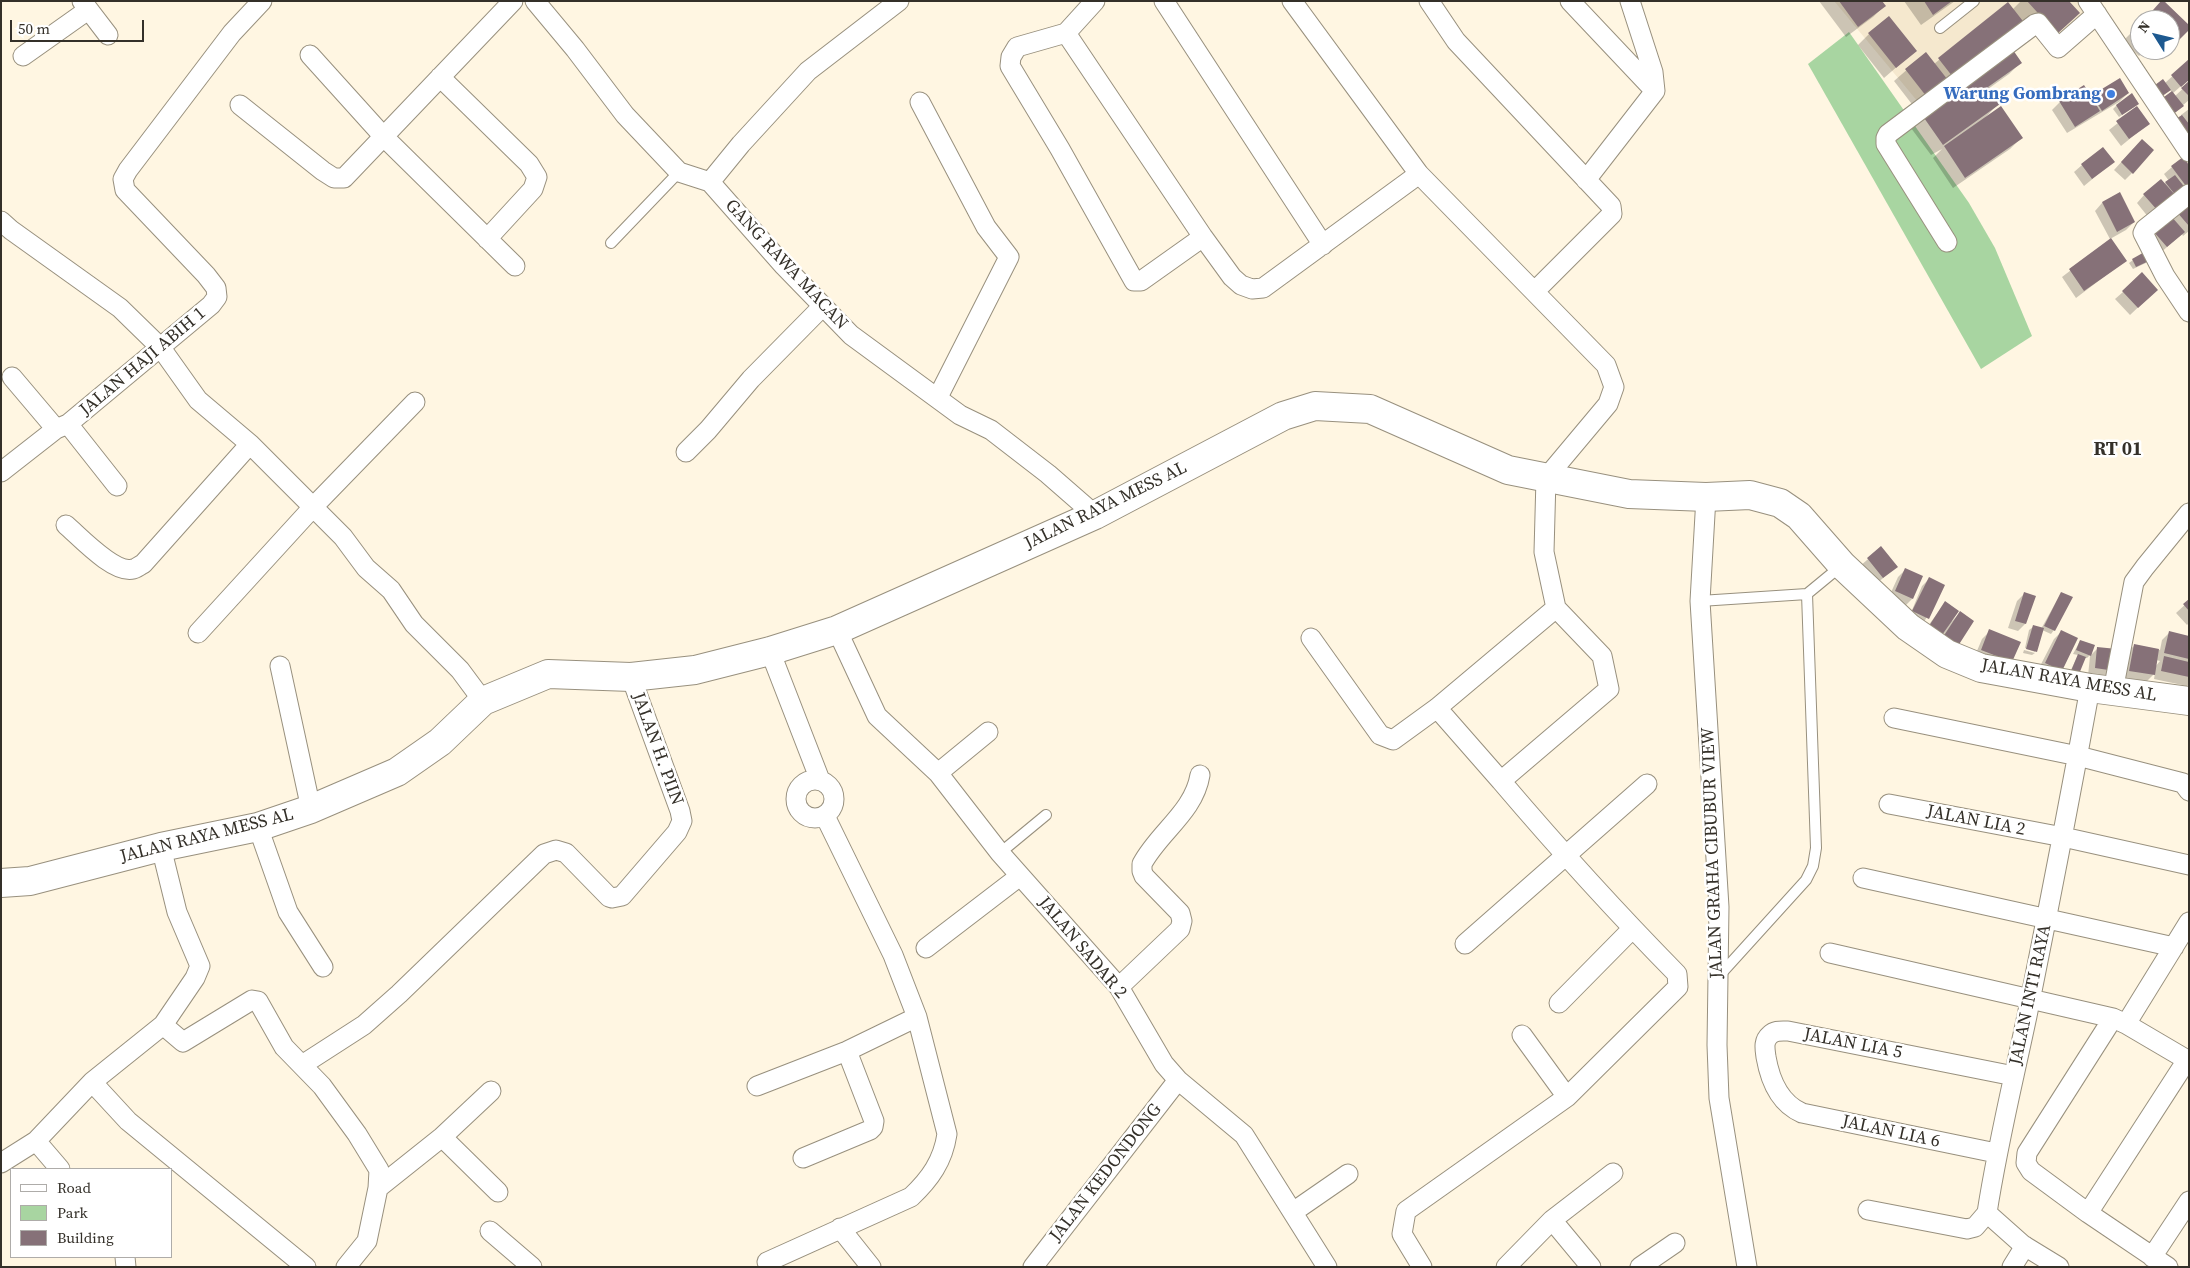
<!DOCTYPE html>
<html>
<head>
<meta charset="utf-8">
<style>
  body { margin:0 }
  #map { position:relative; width:2190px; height:1268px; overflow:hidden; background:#fff6e2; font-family:"Source Serif 4",serif }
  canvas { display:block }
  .frame { position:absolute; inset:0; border:2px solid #343029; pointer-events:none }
  .legend { position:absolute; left:10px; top:1168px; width:162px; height:90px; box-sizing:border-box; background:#fff; border:1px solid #aeaca9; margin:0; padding:6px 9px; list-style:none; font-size:15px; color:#343029 }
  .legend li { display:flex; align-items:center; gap:10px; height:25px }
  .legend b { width:25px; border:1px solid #aeaca9 }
  .north { position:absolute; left:2130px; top:10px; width:50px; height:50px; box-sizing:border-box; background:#fff; border:1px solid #aeaca9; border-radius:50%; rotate:306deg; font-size:14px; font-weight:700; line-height:20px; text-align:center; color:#343029 }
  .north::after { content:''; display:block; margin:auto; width:18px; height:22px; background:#1d5990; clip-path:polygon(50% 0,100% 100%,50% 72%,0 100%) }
  .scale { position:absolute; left:10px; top:20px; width:134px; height:22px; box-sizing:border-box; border:2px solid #343029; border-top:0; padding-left:6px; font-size:15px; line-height:18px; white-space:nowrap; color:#343029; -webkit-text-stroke:4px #fff; paint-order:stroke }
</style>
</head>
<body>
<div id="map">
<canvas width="2190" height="1268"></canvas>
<div class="frame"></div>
<ul class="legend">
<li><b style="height:6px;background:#fff"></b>Road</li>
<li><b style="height:14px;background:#a8d5a1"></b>Park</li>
<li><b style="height:14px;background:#867178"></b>Building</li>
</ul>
<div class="north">N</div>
<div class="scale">50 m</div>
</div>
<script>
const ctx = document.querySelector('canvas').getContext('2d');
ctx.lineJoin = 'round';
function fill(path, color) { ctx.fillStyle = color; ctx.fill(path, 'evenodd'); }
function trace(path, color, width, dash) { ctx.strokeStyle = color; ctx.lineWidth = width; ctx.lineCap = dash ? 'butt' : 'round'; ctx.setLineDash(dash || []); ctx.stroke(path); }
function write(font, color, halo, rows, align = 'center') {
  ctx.font = font + ' "Source Serif 4",serif'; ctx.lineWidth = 5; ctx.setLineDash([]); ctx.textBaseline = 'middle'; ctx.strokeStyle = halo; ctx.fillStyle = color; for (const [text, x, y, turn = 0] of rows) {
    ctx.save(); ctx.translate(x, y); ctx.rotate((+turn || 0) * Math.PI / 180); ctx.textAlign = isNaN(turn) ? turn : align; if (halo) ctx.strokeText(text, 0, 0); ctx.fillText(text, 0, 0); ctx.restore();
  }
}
fill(new Path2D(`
  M1834,1h247l9,13 -33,28 -19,-23 -115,89z`), '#f5e8ce');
fill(new Path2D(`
  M1849,32l120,171 26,45 37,88 -51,33 -173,-305z`), '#a8d5a1');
fill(new Path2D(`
  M1819,1h62l3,5 -11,11 -27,20z
  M1904,1h51l-34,24z
  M2021,1h46l-23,44 -19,-22 -107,89 -24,-31 31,-27 9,10 74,-60 4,6z
  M2163,2l26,26 -19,19v-27h-25z
  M2140,24v26h5l-6,6 -16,-15z
  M1869,34l46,17 -31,27 -26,-33z
  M2189,61v18l-17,15 3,2 14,-13v17l-21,18 -10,-13 14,-13 -3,-3 -15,12 -6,-9 15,-11 2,2z
  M2021,62l-12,12 -21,15 10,15 -13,14 36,20 -11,11 -57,39 -20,-30 9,-9 -11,6 -20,-27 12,-12z
  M2128,93l-9,9 -52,31 -15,-23 8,-8z
  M2118,104l16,3 -15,10 -6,-8z
  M2137,108l11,16 -27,22 -12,-16z
  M2189,109v24l-8,-18z
  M2134,148l-2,25 -7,7 -11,-10z
  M2113,162l-29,24 -10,-14 8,-7z
  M2172,167h17v18l-40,33 -12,-15 7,-8 25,-14 -5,-7z
  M2119,194l15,28 -8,8 -16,9 -15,-28 7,-8z
  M2189,202v29l-6,5 -1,-2 -23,20 -13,-15z
  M2110,240l15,21 -49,37 -14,-21z
  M2133,260l15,2 -15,7 -4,-6z
  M2123,292l26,5 -19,18 -15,-16z
  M1881,548l15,19 -21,18 -15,-19z
  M1905,570l7,29 -7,7 -17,-7 10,-22z
  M1929,579l15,7 -20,36 -14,-7 12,-29z
  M2061,593l-7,37 -3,4 -9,-4 -7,22 -10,-4 4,-18 4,-3 8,2z
  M2024,594l1,30 -7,7 -10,-3 9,-27z
  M2189,601v22l-2,2 -11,-12z
  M1945,603l7,18 8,-8 12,8 -36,24 6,-12 -20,1z
  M1990,631l21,31 -37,-4 8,-19z
  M2061,632v38h-23l16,-31z
  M2169,633l20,4v47l-2,2 -33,-7 1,-6 -9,9 -24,-4 4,-25 8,-7 26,4 2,-10zM2156,660l4,1 -5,6z
  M2080,641l10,14 -3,3h-3l-15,16 9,-19 -5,-1z
  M2098,648l18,2 -10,28 -18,-2 2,-20z
  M2024,650l11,3 -3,2 -9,-2z`), '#0003');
fill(new Path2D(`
  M1839,1h43l4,5 -28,21z
  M1924,1h28l-19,14z
  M2027,1h42l11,12 -23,21z
  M2161,1h3l25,24v5l-16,16 -3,-3v-23l-25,-1z
  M2008,2l18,23 -70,56 -18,-23z
  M1889,16l28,35 -21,17 -28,-35z
  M2140,22v21l-10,-10z
  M2013,50l9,13 -34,24 12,17 -57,41 -21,-30z
  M1926,52l25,32 -21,17 -25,-32z
  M2189,59v21l-8,7 -10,-12z
  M2120,78l9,15 -27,18 -10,-16z
  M2163,79l8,11 -13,9 -7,-11z
  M2189,81v15l-8,-8z
  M2084,85l16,26 -25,16 -16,-26z
  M2172,91l12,15 -12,9 -12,-15z
  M2132,93l7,11 -17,11 -6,-10z
  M2001,106l22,32 -58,40 -21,-32z
  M2137,106l13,18 -21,15 -13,-18z
  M2182,115l7,9v9l-4,3 -11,-16z
  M2142,139l12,11 -21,24 -12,-12z
  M2103,147l12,15 -23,17 -11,-15z
  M2183,157l6,8v19l-3,2 -15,-20z
  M2175,175l11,14 -9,8 -12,-15z
  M2161,179l15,17 -18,15 -15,-17z
  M2120,192l15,30 -18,10 -15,-30z
  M2189,200v26l-13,-15z
  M2171,216l14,16 -18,15 -14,-16z
  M2111,238l16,23 -43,30 -15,-22z
  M2148,250l5,9 -17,8 -4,-8z
  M2142,272l16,18 -20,18 -16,-17z
  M1881,546l17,21 -15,11 -16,-20z
  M1905,568l18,8 -10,23 -18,-8z
  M1929,577l16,8 -16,34 -17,-8z
  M2024,592l12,4 -10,28 -11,-3z
  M2061,592l12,5 -18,34 -11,-5z
  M2189,599v12l-6,-7z
  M1945,601l14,10 -17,24 -13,-9z
  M1960,611l14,10 -16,25 -15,-9z
  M2033,625l11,3 -7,24 -11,-3z
  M1989,629l32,13 -9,20 -31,-12z
  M2061,630l17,8 -16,33 -17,-8z
  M2169,631l20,5v23l-25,-6z
  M2080,640l15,5 -4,11 -15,-6z
  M2134,644l25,5 -4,26 -26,-4z
  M2097,647l20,2 -2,22 -20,-3z
  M2078,654l8,3 -7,17 -8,-3z
  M2164,656l25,6v15l-28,-6z`), '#867178');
const lane = new Path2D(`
  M1940,28l34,-27
  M611,243l68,-71
  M1700,601l107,-7 34,-28
  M1000,853l46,-38
  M1719,976l87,-96 7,-14 3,-18 -9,-254`);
const street = new Path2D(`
  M82,1l26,34
  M535,1l40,48 50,66 54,57 31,10 74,84 67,69 109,80 31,15 57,44 47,41
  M1095,1l-29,32 -49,14 -6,10 -1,9 50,83 74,132h7l62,-44
  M1164,1l159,244
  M1292,1l127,173 187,191 8,22 -6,17 -62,74 -2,74 12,56 46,48 7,33 -108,92c57,67 115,131 176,193l1,13 -111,110 -161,114 -4,23 20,33
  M1429,1l27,40 155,165 1,8 -77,77
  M1570,1l85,90
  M2088,1l101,151
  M1066,33l137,204 29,40 9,8 11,4 11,-1 156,-114
  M310,55l74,82 131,129
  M23,56l65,-46
  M440,77l89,87 8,13 -4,12 -46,50
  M920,102l66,125 23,30 -71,140
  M240,105l83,66 11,7h10l169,-177
  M1586,180l69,-89 -2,-19 -23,-71
  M710,182l31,-38 67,-73 91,-70
  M2189,194l-44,35 -2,4 22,43 24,36
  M1,221l10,9 109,78 41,40 37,52 52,44 93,93 23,31 25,22 23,34 46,46 23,31
  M1947,242l-61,-98v-6l2,-4 147,-110 3,-1 20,25 39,-34
  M12,377l44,52
  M68,424l49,62
  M686,452l22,-22 43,-51 71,-72
  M1,472l55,-43 12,-5 143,-119 6,-8 -1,-9 -10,-13 -81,-85 -2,-11 5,-9 104,-137 30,-32
  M1706,497l-6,104 19,306 -2,138 2,53 28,169
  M66,525c14,12 48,49 67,44 3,0 7,-4 10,-5l107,-120
  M837,630l40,86 61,57 62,80 119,134 45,77 14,16 66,55 83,132
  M198,633l116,-127 101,-104
  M1311,638l69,97 13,5 44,-32 119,-100
  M770,651l50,129
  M280,666l31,143
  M2113,691l21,-109 11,-15 44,-54
  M1437,708l64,73
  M1894,718l184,38 105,27 6,8
  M938,773l50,-41
  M796 799a19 19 0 1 1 38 0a19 19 0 1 1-38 0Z
  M1889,804l174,33 126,28
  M258,827l30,85 35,55
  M1863,878l311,69
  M1465,944l182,-160
  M926,948l94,-72
  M1830,953l283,65 13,6 63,37
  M1119,987l61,-58 2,-8 -2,-8 -36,-37 -2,-5v-7c17,-32 52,-52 58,-89
  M1559,1003l73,-74
  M2113,1018l-86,135 -1,10 5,8 57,42 80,54
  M2126,1024l63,-102
  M163,1025l20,17 69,-42 6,1 26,46 38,39 35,48 22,36 -1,18 -11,53 -21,26
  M1522,1035l45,62
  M302,1065l62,-40 35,-31 145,-140 12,-4 10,3 43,44 3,1 10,-2 55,-64 5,-11 -2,-10 -49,-134
  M92,1082l36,39 178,146
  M757,1086l90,-35 70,-34
  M442,1137l56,55
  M36,1141l24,28
  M1996,1153l-194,-40c-23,-10 -32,-33 -36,-56 -1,-8 -3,-16 4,-22 5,-5 11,-4 18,-4l226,45
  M803,1158l67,-28 3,-3 1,-6 -27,-70
  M1,1163l35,-22 56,-59 71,-57 32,-47 5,-12 -23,-54 -16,-65
  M378,1188l64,-51 49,-46
  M1868,1210l99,19 8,-2 12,-14
  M1293,1212l55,-38
  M2088,1213l99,-153
  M1552,1220l61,-47
  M840,1228l31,39
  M490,1231l42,36
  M125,1257l1,10
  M2152,1257l37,-56
  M771,1267l-4,-5 144,-65c19,-18 32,-36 36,-63l-30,-117 -24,-62 -68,-139
  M1033,1267l145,-187
  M1506,1267l46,-47 39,47
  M1640,1267l35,-24
  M2012,1267l13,-21
  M2059,1267l-36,-22 -36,-32c10,-66 26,-131 40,-197 22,-109 43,-218 63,-328`);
const secondary = new Path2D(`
  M1,883l29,-2 131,-34 97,-20 53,-18 86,-37 43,-30 43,-41 65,-27 83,3 64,-7 75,-19 67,-21 258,-115 188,-99 32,-10 55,3 138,61 121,24 77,3 44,-2 30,8 19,13 43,49 66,62 39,27 34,14 109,20 99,13`);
trace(lane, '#98907e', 12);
trace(street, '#98907e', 21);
trace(secondary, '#98907e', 30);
trace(lane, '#fff', 10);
trace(street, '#fff', 19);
trace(secondary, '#fff', 28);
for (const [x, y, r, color] of [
  [2111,94,5,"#3f7fe0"]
]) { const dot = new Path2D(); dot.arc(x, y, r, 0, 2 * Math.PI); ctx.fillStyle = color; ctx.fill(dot); trace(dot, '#fff', 2); }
write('bold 18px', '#366cbe', '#fff', [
  ["Warung Gombrang",2101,94]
], 'right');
write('18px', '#343029', '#fff', [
  ["GANG RAWA MACAN",786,265,47],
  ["JALAN HAJI ABIH 1",143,362,-40],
  ["JALAN RAYA MESS AL",1106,506,-26],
  ["JALAN RAYA MESS AL",2069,681,10],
  ["JALAN H. PIIN",657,749,70],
  ["JALAN LIA 2",1976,821,11],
  ["JALAN RAYA MESS AL",207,836,-14],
  ["JALAN GRAHA CIBUBUR VIEW",1713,853,-92],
  ["JALAN SADAR 2",1082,948,50],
  ["JALAN INTI RAYA",2031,995,-78],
  ["JALAN LIA 5",1853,1044,11],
  ["JALAN LIA 6",1891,1132,12],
  ["JALAN KEDONDONG",1106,1173,-52]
]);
write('bold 19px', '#343029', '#fff', [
  ["RT 01",2118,450]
]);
</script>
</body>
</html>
